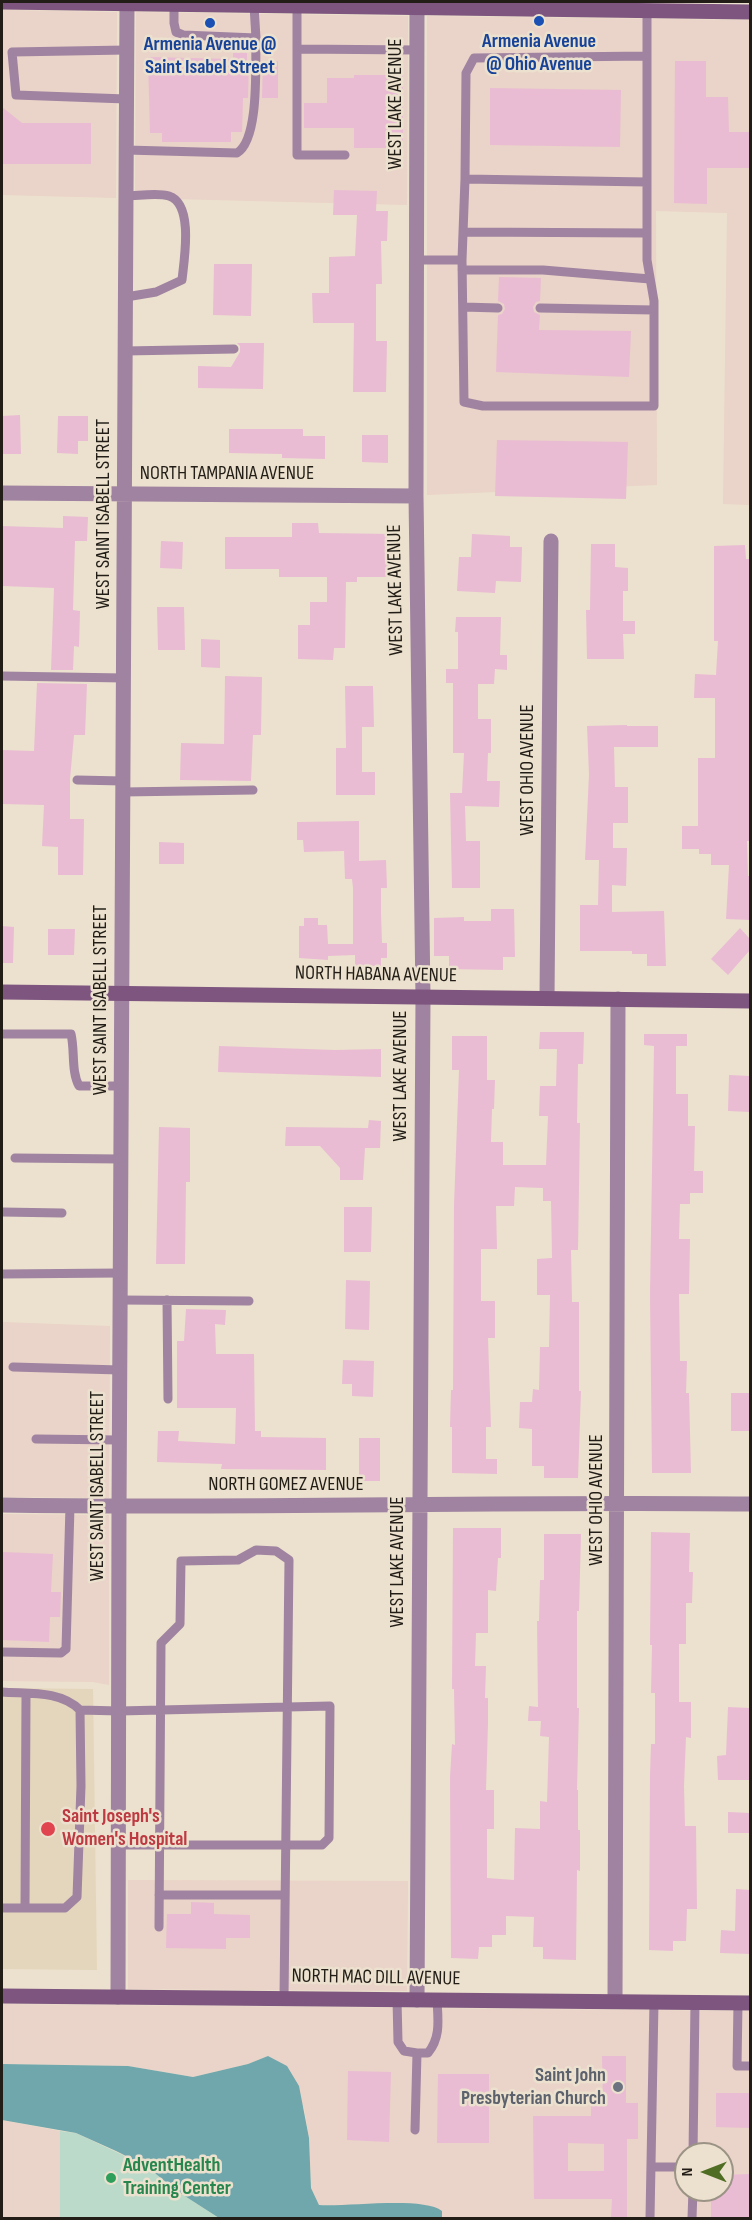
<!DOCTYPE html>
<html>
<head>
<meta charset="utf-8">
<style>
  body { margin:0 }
  #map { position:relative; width:752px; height:2220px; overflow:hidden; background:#ece1ce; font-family:"Sofia Sans Condensed",sans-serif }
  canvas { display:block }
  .frame { position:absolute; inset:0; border:3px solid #221e17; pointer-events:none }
  .north { position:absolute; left:674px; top:2142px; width:60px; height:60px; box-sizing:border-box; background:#ece1ce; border:2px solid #9b9385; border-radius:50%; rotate:270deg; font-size:16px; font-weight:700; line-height:24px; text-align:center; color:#221e17 }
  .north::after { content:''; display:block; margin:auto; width:21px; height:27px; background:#506e23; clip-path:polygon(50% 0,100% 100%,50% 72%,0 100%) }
</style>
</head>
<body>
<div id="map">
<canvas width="752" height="2220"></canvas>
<div class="frame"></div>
<div class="north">N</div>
</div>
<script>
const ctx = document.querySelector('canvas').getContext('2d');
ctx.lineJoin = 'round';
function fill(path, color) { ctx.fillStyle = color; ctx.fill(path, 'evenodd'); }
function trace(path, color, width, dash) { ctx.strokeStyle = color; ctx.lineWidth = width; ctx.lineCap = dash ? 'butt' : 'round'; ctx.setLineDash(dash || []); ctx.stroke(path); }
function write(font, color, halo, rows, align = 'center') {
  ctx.font = font + ' "Sofia Sans Condensed",sans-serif'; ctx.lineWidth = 5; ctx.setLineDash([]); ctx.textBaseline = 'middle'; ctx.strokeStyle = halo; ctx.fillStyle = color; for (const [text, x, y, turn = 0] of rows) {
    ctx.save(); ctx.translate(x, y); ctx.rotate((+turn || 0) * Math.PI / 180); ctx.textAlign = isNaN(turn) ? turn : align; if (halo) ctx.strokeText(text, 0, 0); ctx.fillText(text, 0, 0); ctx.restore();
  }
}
fill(new Path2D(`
  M2,10l115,2 -1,186 -114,-3z
  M136,12l272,4 -1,189 -272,-7z
  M427,16l323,4v485l-27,-1 4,-291 -71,-2 1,274 -230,10z
  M2,1322l108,4 -1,172 -107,-1z
  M2,1514l107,1v170l-16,-3 -91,-1z
  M128,1880l280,1 -1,110 -279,-2z
  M2,2004l748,7v207h-308v-7l-123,-6 -8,-17 -2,-50 -5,-30 -35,-52 -21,8 -55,13 -65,-11 -126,-2zM686,2154h36v36h-36z
  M2,2120l58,11v87h-58z`), '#ead3c8');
fill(new Path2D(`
  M2,1688l91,1 4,281 -95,-1z`), '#e4d6bc');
fill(new Path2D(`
  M60,2131l16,2 70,33 31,25 42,27h-159z`), '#bcdac9');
fill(new Path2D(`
  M268,2056l19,10 12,20 10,52 2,50 8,17c28,2 104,-9 123,6v7h-223l-42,-27 -31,-25 -30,-15 -40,-18 -74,-13v-56l126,2 65,11 55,-13z`), '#6fa7ac');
fill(new Path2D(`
  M233,53h14v8h2l-1,37h-5l-1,34h-11v10h-69v-9h-12l-2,-76 85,2z
  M263,61h15v37h-16z
  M675,61h31v36h22l1,35h21v36h-43v36l-33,-1z
  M354,75h49v73h-49v-20h-50v-25h23v-25h27z
  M490,88l131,2 -1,57 -130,-2z
  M2,107l20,16h69v41h-89z
  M334,190l43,1 -1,20h12l-1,30h-6l1,43h-6v57h11l-1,51h-33l1,-69h-41l-1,-30h17v-36l26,-1 2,-41h-24z
  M214,264h38l-1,52 -38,-1z
  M499,277l42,1 -1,23 -4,1 -3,5 1,5 6,3 -1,15 92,1 -2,46 -133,-5 2,-57 4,-1 3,-5 -1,-5 -6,-3z
  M237,343h27l-1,46 -65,-1v-22l33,1 9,-15v-6z
  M20,415l1,39h-19v-38z
  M58,416h30v25h-10v13l-21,-1z
  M229,429h74v7h22v23l-43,-1v-4l-53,-1z
  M362,435h26v28l-26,-1z
  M497,440l131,2 -2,57 -131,-3z
  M63,516l25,1 -1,24h-12l-2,69 7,1 -1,36 -5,-1 -1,24h-22l3,-82 -52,-2v-60l61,2z
  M292,523h26l1,10 75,1v43h-37v5h-11l-1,66h-11l-1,12 -35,-1v-34h12v-23h17v-25h-48v-8h-54v-32h67z
  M472,534l38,2v11h12l-1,35 -25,-1 -1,12 -38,-2 2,-34h12z
  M161,541l22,1 -1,27 -22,-1z
  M591,544h24v23l13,1v23h-5v30h12v13h-12l1,25h-37l-1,-49h4z
  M745,545l1,14h4v282h-3l1,35h2v44l-24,-1 3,-54h-18v-11h-12v-5h-17v-23h16v-68h17v-60h-21l1,-24 21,1 2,-34h-4v-95z
  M157,607h27l1,43h-27z
  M456,617h45l-1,38h7v15l-12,-1 -1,15h-16v35h13v34h-3l-1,28h13l-1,26 -34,-1 1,35h14v47h-28l-2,-95h12l2,-40h-11v-70h-7v-14h12v-37h-3z
  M201,639l19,1v28l-19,-1z
  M225,676l37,1 -1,58h-8l-2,46 -71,-1 1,-37 43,1z
  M37,683l50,1 -2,51h-11l-4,44v40h14l-1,56h-25v-28l-16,-1 2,-41 -42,-1v-54l32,1z
  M345,686h28l1,41h-12v45h13v23h-39v-47h10z
  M627,725v1h31v21h-44l1,40h13v36h-15v25h14l-1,38 -14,-1v27l52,-1 2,55h-19v-12h-15v-3h-52v-46h18l1,-45h-14l4,-86 -2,-48z
  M359,821v40l27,-1 1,28h-6v25l1,30h5v15h-6v8h-26v-11l-27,1v4l-29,-2v-32h5v-8h14v7h9l1,19h25v-56l-1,-9h-7l-1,-28 -40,1 -1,-12h-6v-18z
  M159,842l25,1v21h-25z
  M491,909h23l1,48h-12v13l-54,-1v-13h-15v-38l30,-1v4h27z
  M2,926l12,1 -1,36h-11z
  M740,928l10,11v11l-22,25 -17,-16z
  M48,929h27l-1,26h-26z
  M540,1032h44l-1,32h-5l-1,59h3l-2,127h-7l1,52h7v89h2l-3,87h-34v-12h-12v-37l-13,-1 1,-26h12l1,-13 6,1 1,-43h9l1,-52h-13v-36l15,-1 -1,-57h-8v-13l-28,-1 -1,19h-18l1,43h-16v52h14v37h-7l3,89h-5v32h11v15l-45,-1v-46h-2l1,-37h2l1,-185 5,-135h-7v-34h35v44h8l-1,29h-2l-1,33h12v23h43l2,-49h-9l1,-30h16l1,-37h-18z
  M644,1034h43v12h-11v48h12v32h7l-1,45h9v22h-13v11h-10l-1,35h11l-1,55h-10l1,67h7l-1,32h3l2,80h-39l-2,-179 4,-248 -10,-1z
  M219,1046l116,4 46,-1v28l-163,-5z
  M729,1075l21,1v36l-22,-1z
  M369,1120l12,1 -1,27h-15l-2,32h-23v-12l-20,-22h-35l1,-19 82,1z
  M159,1127l31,1v54h-4l-1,82h-29z
  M344,1207h28l-1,45h-27z
  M346,1280l24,1 -1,49 -24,-1z
  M186,1309l40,1 -1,15 -10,-1 1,30h38l1,77h6v6l65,1v32l-105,-1 1,-5 -65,-2 1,-31h21l-1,10 57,3 1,-36h-59v-67h7z
  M343,1360l31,1 -1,36 -21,-1v-12h-10z
  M731,1393h19v38h-19z
  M359,1438h21v43h-21z
  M453,1528h48v30h-3l-2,33 -8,-1v43h-12l-1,33h11l-1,32h3v25l-2,67h8v39h-7v49l27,2 1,-52 25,1v-28l7,1 2,-65 -9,-1 1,-15h-13l1,-15 9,1 -1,-86h2l1,-41h4v-46h37l-2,77h-2v97h2l-2,82h1v40h2v41l-3,-1 -1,90 -33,-1v-12h-10l1,-30 -28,-1v19h-14v12h-13l-1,12 -27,-1 -1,-181 2,-33 3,1 -1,-56h-2z
  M651,1532l39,1 -1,39h4l-1,31h-6v41h-7v58h12v36l-5,-1 -2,49 1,40h11l1,83h-10l-1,32h-13v10l-24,-1 1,-176 1,-30h4v-51h-4l1,-48h-2z
  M2,1552l51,2 -2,38h10l-1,25h-10l-1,25 -47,-2z
  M728,1707l22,1v72h-32l-1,-24 9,-1z
  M728,1812l22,1v20h-22z
  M736,1889l14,1v64l-30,-1 1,-23 14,1z
  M191,1902l23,1v11l36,1v23h-24v11l-60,-1 1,-34h24z
  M602,2056h24v47h12v36h-11v79h-16l1,-19h-78l-1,-83h58v-12h12zM568,2143l36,1v27h-36z
  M348,2071l43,1 -2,70 -42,-2z
  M438,2074h51v69h-52z
  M716,2093h34v35l-34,-1z
  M750,2174v44h-39v-28h11v-15z`), '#e9bcd3');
trace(new Path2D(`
  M174,5v18l2,9 7,3 73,3 -2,-32
  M297,6v149h48
  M297,49l120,1
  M126,99l-110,-4 -4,-43 114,-2
  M126,150l111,3c23,-14 18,-90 19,-115
  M465,179l1,-106 8,-15 173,-2
  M647,233v-51
  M416,260h46l3,-81 182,3v-172
  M462,260l2,142 19,4h171v-105l-7,-41v-27l-184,-1
  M462,270h81l107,9
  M126,297l30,-5 26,-12c2,-20 12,-76 -13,-84 -12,-4 -31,0 -43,0
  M463,307l35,1
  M540,308l114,2
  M125,351l109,-2
  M2,676l122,2
  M77,780l46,1
  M123,792l130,-2
  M2,1034h69c4,17 0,37 8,52h43
  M15,1158l106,1
  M2,1212l60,1
  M2,1274l118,-1
  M120,1300l129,1
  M167,1300l1,99
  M13,1367l107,3
  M36,1439l83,1
  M2,1652l59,1 5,-4 4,-143
  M2,1692c26,2 58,-2 78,18l1,76 -4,111 -12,11h-63
  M80,1710l39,1 211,-5 -1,132 -7,7h-203
  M159,1895h126
  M25,1908l1,-214
  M159,1927l2,-284 19,-19 1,-63 57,-1 18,-10 20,1 13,9 -5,438
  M397,1999l1,43 6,9 13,2 -2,77
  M738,2003l-1,63h13
  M417,2053h11c13,-16 10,-33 9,-53
  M693,2154l2,-152
  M651,2167h35
  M650,2218l4,-216
  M692,2218l1,-28`), '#9f83a0', 9);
trace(new Path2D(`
  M2,493l414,3
  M547,998l4,-457
  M2,1505c249,4 499,-4 748,-1
  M118,1997l1,-490 8,-1503
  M417,2000l6,-1003 -7,-501 1,-494
  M615,2001l3,-1002`), '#9f83a0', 15);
trace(new Path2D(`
  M2,2l748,10
  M2,992l748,9
  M2,1996l748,7`), '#7d557f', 15);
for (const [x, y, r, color] of [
  [539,21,6,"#1a4fb4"],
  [210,23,6,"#1a4fb4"],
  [48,1829,8,"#e0444e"],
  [618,2087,6,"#6b7280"],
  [111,2178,6,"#2e9e5b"]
]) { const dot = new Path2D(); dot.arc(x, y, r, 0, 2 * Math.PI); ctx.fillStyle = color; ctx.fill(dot); trace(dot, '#ece1ce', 2); }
write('bold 20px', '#164399', '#ece1ce', [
  ["Armenia Avenue",539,42],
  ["@ Ohio Avenue",539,65],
  ["Armenia Avenue @",210,45],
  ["Saint Isabel Street",210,68]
]);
write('20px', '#221e17', '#ece1ce', [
  ["WEST LAKE AVENUE",396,104,-90],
  ["NORTH TAMPANIA AVENUE",227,474],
  ["WEST SAINT ISABELL STREET",104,514,-90],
  ["WEST LAKE AVENUE",396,590,-91],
  ["WEST OHIO AVENUE",528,770,-90],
  ["NORTH HABANA AVENUE",376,975,1],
  ["WEST SAINT ISABELL STREET",101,1000,-90],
  ["WEST LAKE AVENUE",401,1076,-90],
  ["NORTH GOMEZ AVENUE",286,1485],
  ["WEST SAINT ISABELL STREET",98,1486,-90],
  ["WEST OHIO AVENUE",597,1500,-90],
  ["WEST LAKE AVENUE",398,1562,-90],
  ["NORTH MAC DILL AVENUE",376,1978,1]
]);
write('bold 20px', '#be3a42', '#ece1ce', [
  ["Saint Joseph's",62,1817],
  ["Women's Hospital",62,1840]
], 'left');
write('bold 20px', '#5b616d', '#ece1ce', [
  ["Saint John",606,2076],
  ["Presbyterian Church",606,2099]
], 'right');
write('bold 20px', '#27864d', '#ece1ce', [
  ["AdventHealth",123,2166],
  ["Training Center",123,2189]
], 'left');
</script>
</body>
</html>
